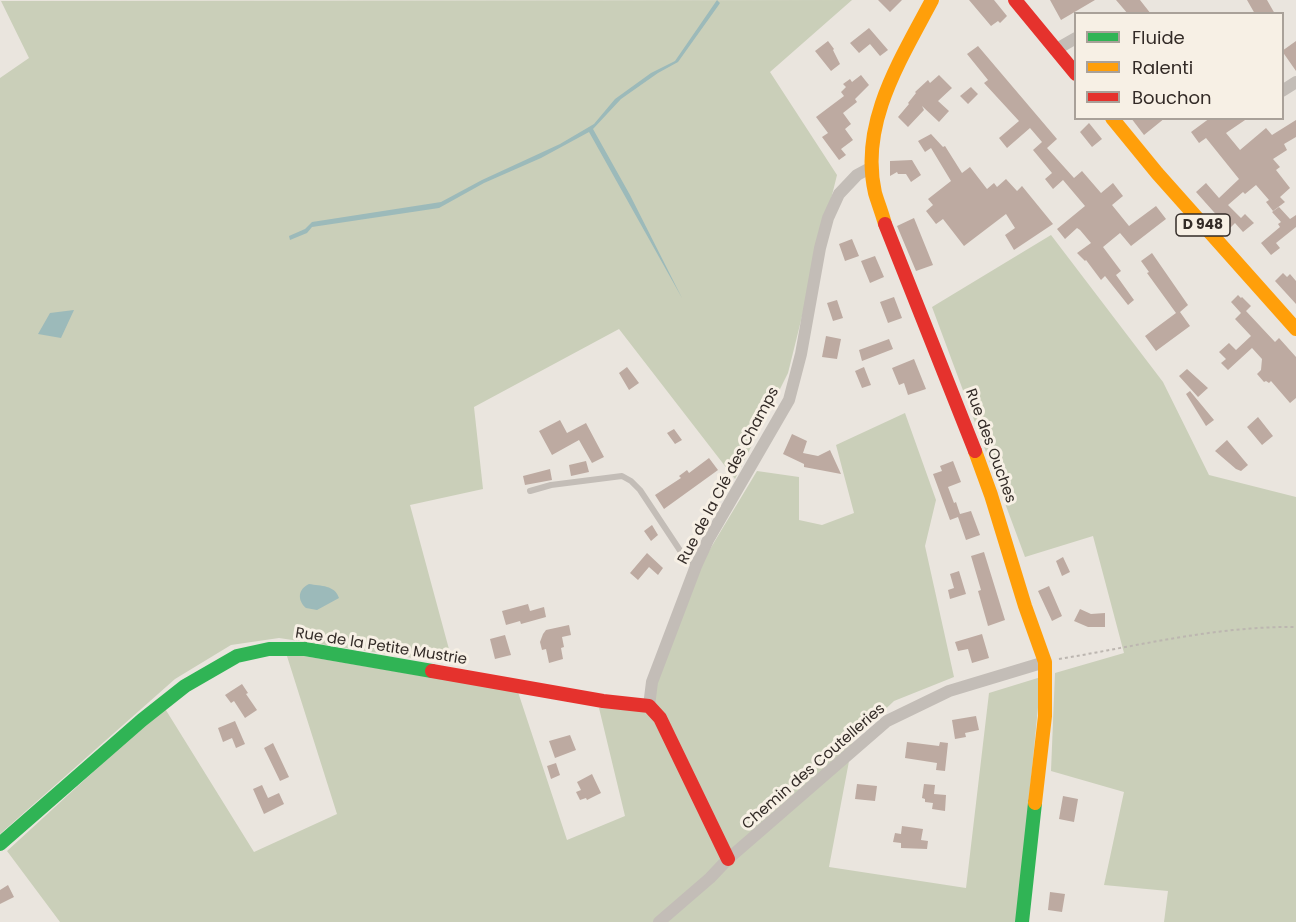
<!DOCTYPE html>
<html>
<head>
<meta charset="utf-8">
<style>
  body { margin:0 }
  #map { position:relative; width:1296px; height:922px; overflow:hidden; background:#eae5de; font-family:Poppins,sans-serif }
  canvas { display:block }
  .legend { position:absolute; left:1074px; top:12px; width:210px; height:108px; box-sizing:border-box; background:#f7f0e5; border:2px solid #a9a199; margin:0; padding:8px 10px; list-style:none; font-size:18px; color:#332b27 }
  .legend li { display:flex; align-items:center; gap:12px; height:30px }
  .legend b { width:30px; border:2px solid #a9a199 }
</style>
</head>
<body>
<div id="map">
<canvas width="1296" height="922"></canvas>
<ul class="legend">
<li><b style="height:8px;background:#30b455"></b>Fluide</li>
<li><b style="height:8px;background:#ff9f0a"></b>Ralenti</li>
<li><b style="height:8px;background:#e5322d"></b>Bouchon</li>
</ul>
</div>
<script>
const ctx = document.querySelector('canvas').getContext('2d');
ctx.lineJoin = 'round';
function fill(path, color) { ctx.fillStyle = color; ctx.fill(path, 'evenodd'); }
function trace(path, color, width, dash) { ctx.strokeStyle = color; ctx.lineWidth = width; ctx.lineCap = dash ? 'butt' : 'round'; ctx.setLineDash(dash || []); ctx.stroke(path); }
function write(font, color, halo, rows, align = 'center') {
  ctx.font = font + ' Poppins,sans-serif'; ctx.lineWidth = 6; ctx.setLineDash([]); ctx.textBaseline = 'middle'; ctx.strokeStyle = halo; ctx.fillStyle = color; for (const [text, x, y, turn = 0] of rows) {
    ctx.save(); ctx.translate(x, y); ctx.rotate((+turn || 0) * Math.PI / 180); ctx.textAlign = isNaN(turn) ? turn : align; if (halo) ctx.strokeText(text, 0, 0); ctx.fillText(text, 0, 0); ctx.restore();
  }
}
fill(new Path2D(`
  M852,0l-82,72 67,103 -49,198 -53,106 -116,-150 -145,78 9,82 -73,16 43,159 -174,-26 -48,7 -56,34 -175,155v-756l29,-20 -28,-57z
  M1051,235l112,147 46,93 87,22v425h-132l4,-31 -64,-6 20,-93 -73,-21 4,-98 69,-20 -31,-117 -68,21 -93,-250z
  M905,413l31,87 -11,46 29,131 -60,24 -41,39 -24,127 137,21 23,-195 52,-16 -24,245h-957l-53,-71 157,-144 90,145 83,-38 -51,-161 232,39 49,148 58,-24 -26,-108 51,-11 45,-123 62,-103 42,6v43l23,5 32,-12 -18,-68z`), '#cacfb9');
fill(new Path2D(`
  M717,0l3,3 -2,3 -40,56 -20,11 -37,26 -28,30 37,66 52,103 -93,-166 -48,26 -57,25 -45,25 -127,19 -5,6 -17,7 -1,-4 16,-7 7,-7 129,-20 41,-22 78,-36 34,-20 21,-25 36,-26 24,-12z
  M74,310l-13,28 -23,-4 12,-21z
  M309,584c12,2 26,1 30,14l-22,12 -11,-2c-9,-8 -8,-19 3,-24z`), '#9cbaba');
fill(new Path2D(`
  M878,0h24l-12,12z
  M969,0h25l13,16 -7,7 -2,-2 -7,5z
  M1050,0h45l-34,20z
  M1116,0h24l11,14h-23z
  M1247,0h20l8,14h-20z
  M869,28l19,22 -8,6 -10,-12 -11,9 -9,-10z
  M828,41l6,8 -1,1 7,14 -9,7 -16,-20z
  M1296,41v30l-14,-20z
  M978,46l79,93 -10,9 27,30 8,-7 19,22 12,-10 10,13 -11,9 17,21 27,-20 10,13 -35,27 -11,-13 -17,14 18,24 -5,4 18,25 -6,5 -23,-29 -4,4 -15,-20 -1,1 -8,-8 14,-10 -11,-13 -3,-2 -12,11 -8,-10 28,-23 -22,-26 -10,9 -8,-10 7,-6 -19,-23 9,-8 -12,-14 -23,20 -8,-10 20,-17 -35,-38 4,-3 -21,-26z
  M861,75l8,10 -14,14 2,3 -14,11 8,11 -6,5 8,11 -12,9 5,6 -7,5 -17,-23 6,-4 -12,-16 28,-21 -3,-4 5,-5 -3,-3 7,-5 2,3z
  M939,75l13,13 -14,13 11,10 -10,11 -17,-16 2,4 -16,17 -10,-10 11,-13 -1,-1 8,-10 -1,-1 13,-12 2,3z
  M971,87l7,7 -10,10 -8,-8z
  M1131,118h34l-21,17z
  M1210,118h38l-22,15 14,17 26,-22 6,7 24,-15v17l-12,7 3,6 -14,9 7,8 -4,3 14,18 -10,9 5,5 -12,9 -7,-9 3,-2 -13,-15 -11,9 -2,-2 -15,13 13,13 4,-4 9,9 -11,9 -8,-9 -6,6 -33,-37 10,-9 13,15 20,-19 -33,-41 -7,5 -8,-11z
  M1089,123l13,16 -10,8 -12,-15z
  M931,134l12,13 2,-1 17,27 8,-6 17,22 7,-6 3,4 9,-8 11,12 5,-5 31,38 -39,26 -9,-15 10,-7 -9,-14 -42,32 -21,-27 -7,5 -10,-13 7,-6 -5,-6 23,-18 -20,-33 -6,4 -7,-11z
  M912,160l9,15 -10,7 -5,-8h-8l-1,-2 -7,4v-15z
  M1279,207l11,12 6,-4v12l-20,16 4,5 -9,7 -10,-12 19,-16 -2,-3 3,-2 -9,-10z
  M914,218l19,47 -17,6 -19,-45z
  M852,239l7,17 -14,5 -6,-17z
  M1152,253l36,52 -8,7 10,14 -34,25 -11,-15 31,-23 -29,-40 2,-1 -8,-11z
  M875,256l9,21 -14,6 -9,-22z
  M1283,273l4,4 3,-3 6,7v23l-21,-23z
  M1238,295l3,3 1,-1 9,9 -5,5 29,31 4,-4 17,19v41l-6,5 -19,-22 -2,2 -3,-2 -2,1 -7,-8 4,-4 1,-11 -10,-11 -24,22 -7,-7 5,-4 -7,-7 10,-9 7,7 15,-14 -16,-17 6,-6 -10,-11z
  M894,297l8,21 -14,5 -8,-21z
  M837,300l6,18 -10,3 -6,-18z
  M826,336l15,3 -4,20 -15,-2z
  M889,339l4,10 -31,12 -3,-11z
  M914,359l12,30 -18,6 -4,-12 -5,2 -7,-17z
  M627,367l12,16 -10,7 -10,-17z
  M864,367l7,18 -9,3 -7,-17z
  M1187,369l21,19 -10,9 -19,-21z
  M1190,391l24,29 -8,6 -20,-32z
  M1258,417l15,19 -11,9 -15,-18z
  M560,420l7,13 19,-10 18,34 -12,6 -13,-23 -27,15 -13,-24z
  M674,429l8,11 -7,4 -8,-11z
  M792,434l15,7 -4,12 15,3 12,-6 11,24 -37,-7v-3l-21,-10z
  M1227,440l21,25 -7,6 -5,-2 -21,-18z
  M709,458l9,12 -54,39 -9,-14 26,-17 -2,-2 8,-6 2,3z
  M586,461l3,11 -18,4 -2,-11z
  M953,461l8,21 -13,5 6,16 2,-1 4,12 11,-3 9,24 -14,5 -8,-23 -8,3 -17,-46 9,-3 -2,-5z
  M550,469l2,11 -27,5 -2,-9z
  M652,525l6,10 -7,6 -7,-10z
  M984,552l21,68 -17,6 -10,-35 3,-1 -10,-34z
  M647,553l16,15 -5,7 -9,-8 -11,13 -8,-7z
  M1063,557l7,15 -8,4 -6,-15z
  M959,571l7,23 -16,5 -2,-9 6,-2 -4,-14z
  M1049,586l13,30 -10,5 -14,-30z
  M528,604l2,7 14,-4 2,10 -25,7 -1,-3 -14,4 -4,-14z
  M1080,609l11,5 14,-1v14h-17l-14,-6z
  M569,625l2,10 -9,2 2,10 -3,1 2,11 -14,4 -3,-14 -4,1 -2,-8 3,-8 3,-4z
  M982,634l7,24 -17,5 -4,-14 -10,2 -3,-9z
  M505,635l6,20 -16,4 -5,-20z
  M242,684l6,9 -2,1 11,16 -12,8 -11,-17 -3,2 -6,-8z
  M976,716l3,14 -14,3 1,4 -11,2 -3,-19z
  M235,721l10,23 -9,4 -4,-10 -9,4 -5,-14z
  M570,735l6,15 -21,8 -6,-17z
  M907,742l32,4 1,-4 8,1 -3,28 -9,-1 1,-7 -32,-5z
  M273,743l16,34 -9,4 -16,-33z
  M556,763l4,12 -9,4 -4,-13z
  M592,774l9,19 -14,7 -1,-2 -6,2 -4,-8 5,-2 -4,-8z
  M857,784l20,2 -2,15 -20,-2z
  M924,784l11,1 -1,9 12,1 -1,16 -13,-2 1,-6 -8,-1v-3l-3,-1z
  M262,785l6,13 11,-5 5,11 -20,10 -11,-25z
  M1063,796l15,3 -4,23 -15,-3z
  M902,826l21,3 -2,11 7,1 -1,8 -26,-1v-5l-8,-1 2,-9 6,1z
  M8,885l6,12 -14,7v-14z
  M1050,892l15,2 -3,18 -14,-2z`), '#bdaaa1');
trace(new Path2D(`
  M1059,659c79,-13 157,-33 237,-32`), '#bcb6b0', 2, [3, 3]);
trace(new Path2D(`
  M530,491l21,-6 71,-9 9,5 9,9 45,68 11,8`), '#c3bdb7', 6);
trace(new Path2D(`
  M1055,50l21,-12
  M1282,91l14,-9
  M649,706l3,-24 44,-116 12,-26 81,-140 12,-46 19,-106 8,-30 11,-24 18,-19 15,-8
  M659,922l51,-44 18,-19 159,-138 62,-30 96,-29`), '#c3bdb7', 12);
trace(new Path2D(`
  M0,844l142,-124 43,-34 52,-30 32,-7h36l127,22
  M1022,922l13,-119`), '#30b455', 14);
trace(new Path2D(`
  M1112,118l45,55 139,156
  M885,224c-3,-11 -7,-21 -10,-31 -16,-70 26,-134 57,-193
  M975,451l16,44 34,111 20,56v54l-10,87`), '#ff9f0a', 14);
trace(new Path2D(`
  M1015,0l61,74
  M885,224l90,227
  M432,671l171,30 46,5 11,12 68,141`), '#e5322d', 14);
for (const [x, y, w] of [
  [1203,225,54]
]) { const box = new Path2D(); box.roundRect(x - w / 2, y - 11, w, 22, 4.5); ctx.fillStyle = '#f7f0e5'; ctx.fill(box); trace(box, '#332b27', 1.5); }
write('bold 14px', '#332b27', null, [
  ["D 948",1203,225]
]);
write('15px', '#332b27', '#f7f0e5', [
  ["Rue des Ouches",990,446,70],
  ["Rue de la Clé des Champs",729,476,-62],
  ["Rue de la Petite Mustrie",381,647,9],
  ["Chemin des Coutelleries",814,767,-41]
]);
</script>
</body>
</html>
